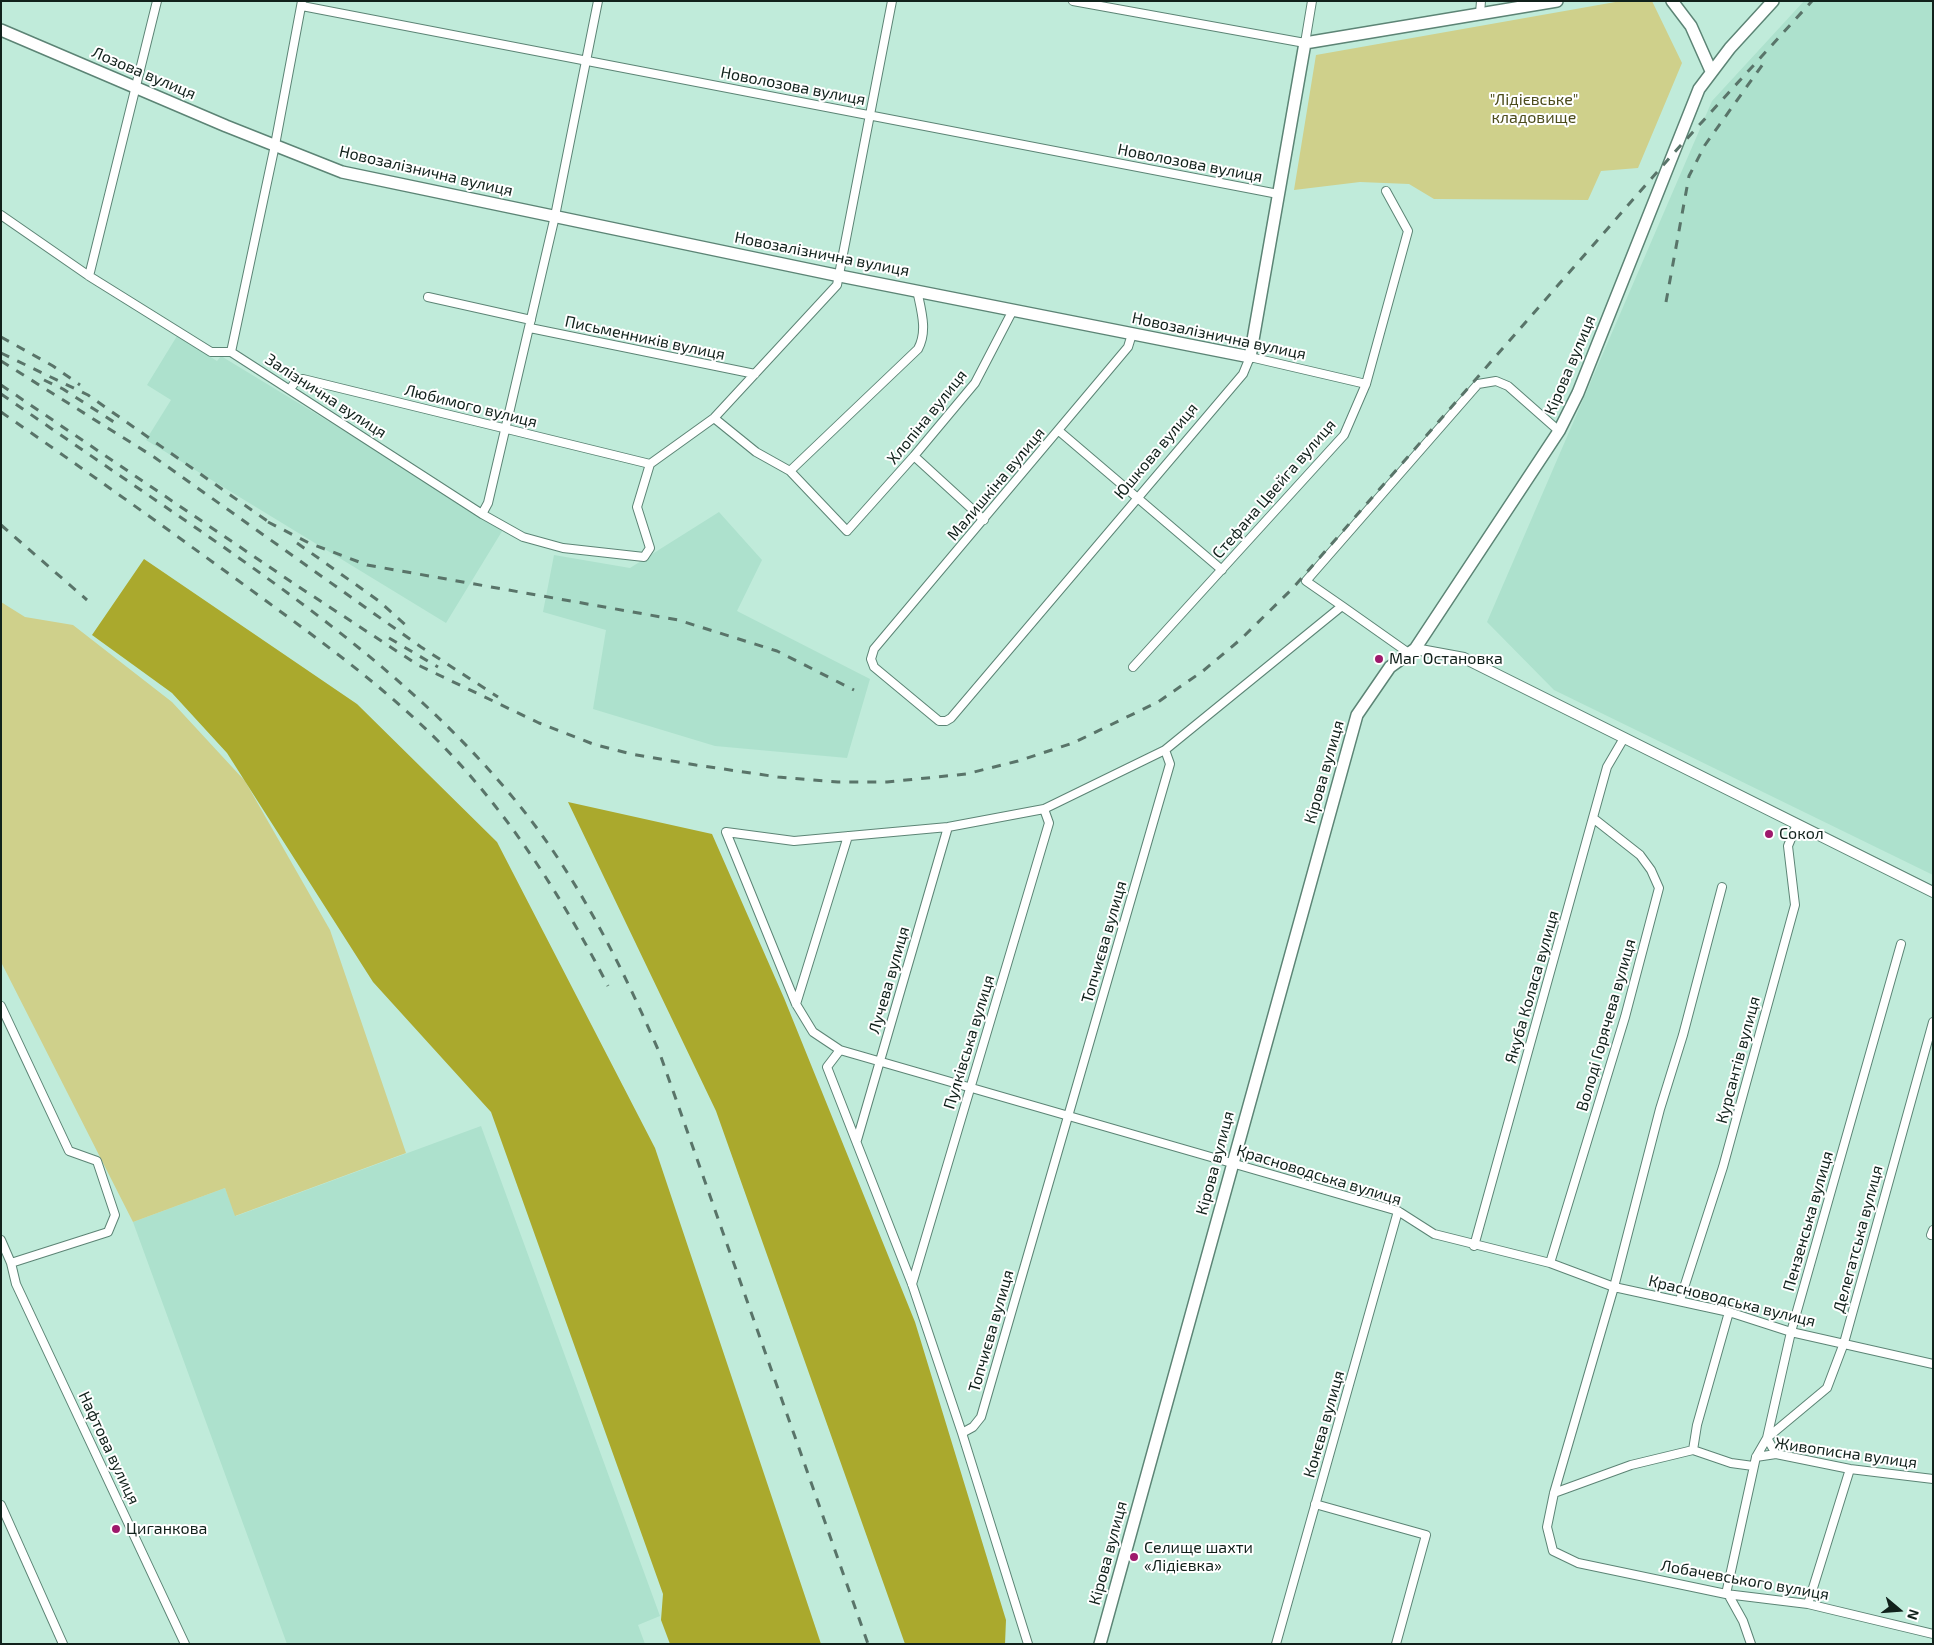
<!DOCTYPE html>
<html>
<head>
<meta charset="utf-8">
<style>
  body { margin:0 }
  #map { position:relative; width:1934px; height:1645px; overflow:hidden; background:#c0ebda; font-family:"Exo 2",sans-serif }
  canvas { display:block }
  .frame { position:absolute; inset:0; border:2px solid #11211b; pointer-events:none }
  .north { position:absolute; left:1874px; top:1585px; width:50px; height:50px; -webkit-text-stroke:4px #fff; paint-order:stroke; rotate:108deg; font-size:14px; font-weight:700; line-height:20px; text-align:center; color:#11211b }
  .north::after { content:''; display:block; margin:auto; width:18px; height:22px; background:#11211b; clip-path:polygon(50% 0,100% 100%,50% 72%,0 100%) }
</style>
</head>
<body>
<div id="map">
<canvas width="1934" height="1645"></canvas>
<div class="frame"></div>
<div class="north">N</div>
</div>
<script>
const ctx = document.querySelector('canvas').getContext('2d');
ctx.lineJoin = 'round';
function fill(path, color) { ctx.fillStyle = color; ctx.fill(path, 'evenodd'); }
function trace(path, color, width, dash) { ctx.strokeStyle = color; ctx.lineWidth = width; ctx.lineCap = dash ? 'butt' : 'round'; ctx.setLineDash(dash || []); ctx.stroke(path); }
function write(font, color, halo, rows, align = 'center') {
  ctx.font = font + ' "Exo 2",sans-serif'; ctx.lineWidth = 4; ctx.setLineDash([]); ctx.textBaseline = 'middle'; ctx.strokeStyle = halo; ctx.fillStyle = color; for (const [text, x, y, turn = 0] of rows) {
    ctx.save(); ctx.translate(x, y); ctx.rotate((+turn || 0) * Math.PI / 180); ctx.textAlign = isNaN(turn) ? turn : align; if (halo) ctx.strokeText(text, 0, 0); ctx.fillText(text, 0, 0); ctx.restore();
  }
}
fill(new Path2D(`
  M1804,1h129v874l-379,-185 -67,-68 225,-521z
  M177,336l40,25 4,-5 283,172 -58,95 -300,-183 25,-40 -24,-15z
  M719,512l43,48 -25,51 133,68 -23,79 -132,-12 -122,-37 13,-79 -63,-18 11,-57 76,13z
  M481,1126l179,490 -22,9 7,19h-358l-154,-422 92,-34 11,28z`), '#ade1cd');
fill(new Path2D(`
  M1621,1h31l30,62 -44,105 -37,3 -13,29 -154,-1 -25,-15 -49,-2 -66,8 22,-135z
  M1,602l24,15 48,8 99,77 73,79 85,149 76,223 -171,63 -10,-28 -92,34 -132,-260z`), '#cfd08b');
fill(new Path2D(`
  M144,559l213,145 140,138 158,306 166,496h-151l-9,-24 2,-26 -172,-482 -118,-130 -146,-229 -55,-60 -80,-58z
  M568,802l144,32 72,164 131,324 91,298 -1,24h-100l-189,-533z`), '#aaa92d');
const minor = new Path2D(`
  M1073,1l232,42 7,-42
  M302,6l976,188
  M1480,13l1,-12
  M1,215l88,61 122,76h20l251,162 41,23 40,11 81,9 6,-9 -13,-41 13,-43 64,-46 123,-133 55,-284
  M89,276l68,-275
  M428,297l103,23
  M530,328l225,46
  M1132,334l-4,13 -254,302 -3,10 3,8 65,54h7l5,-3 292,-344 7,-17 116,27
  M231,352l44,-207 27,-144
  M290,389l6,-8 7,-2 347,85
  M714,418l42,34 34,19 57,60 67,-75 61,-73 38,-73
  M1059,431l163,139
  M914,456l70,64
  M790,471l128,-122c10,-18 3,-39 -1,-59
  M482,514l6,-11 67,-287 43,-215
  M1342,606l-36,-25 172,-197 18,-3 12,5 51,45
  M1133,667l211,-232 22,-51 42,-153 -22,-40
  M1722,887l-39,148 -23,74 -46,178 -60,206 -7,34 6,24 25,12 148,31 82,10 125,30
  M796,1004l52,-168
  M1,1006l68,145 28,10 18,54 -7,17 -97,31
  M840,1050l558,161 36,23 116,29 64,24 115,25 62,20 142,32
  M857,1140l91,-313
  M1931,1235l2,-5
  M1,1240l10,23 5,21 169,360
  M1474,1246l133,-479 17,-29
  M1550,1263l75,-246 34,-129 -8,-18 -11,-15 -47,-37
  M912,1284l137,-461 -5,-14
  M1680,1300l43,-133 72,-262 -7,-59 9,-22
  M962,1433l11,-6 8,-10 189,-653 -5,-14 177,-144 68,48
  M1693,1450l4,-25 32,-113
  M1776,1454l-9,-16 60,-50 17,-45 89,-321
  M1756,1457l20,-3 74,15 83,10
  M1554,1493l77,-28 62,-15 38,13 22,3
  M1315,1504l111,31 -30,109
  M1,1505l62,139
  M1726,1594l30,-137 11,-19 24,-106 110,-388
  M1728,1594l15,27 8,23
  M1808,1604l42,-135
  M1028,1644l-66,-211 -50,-149 -85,-217 13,-17 -27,-18 -17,-28 -70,-172 68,9 154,-14 96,-18 121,-59
  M1276,1644l122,-433`);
const tertiary = new Path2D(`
  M1415,649l49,9 469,234`);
const secondary = new Path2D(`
  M1672,1l19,25 20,45
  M1,30l225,96 116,46 498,104 410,81 55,-314 252,-42
  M1100,1644l257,-929 33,-48 25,-18 144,-218 19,-38 121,-304 31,-41 43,-47`);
trace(minor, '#5c8475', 10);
trace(tertiary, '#5c8475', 12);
trace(secondary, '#5c8475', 14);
trace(minor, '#fff', 8);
trace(tertiary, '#fff', 10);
trace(secondary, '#fff', 11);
trace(new Path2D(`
  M1666,302l23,-126 16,-31 58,-81
  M1,337l52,29 27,19
  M1,353l87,42 185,130
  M1,361l153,96 267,190 77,50
  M44,380l19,9 54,35
  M1,385l298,202 119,78 121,58 54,21 38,10 65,11 82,12 60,5h49l79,-8 52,-13 55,-18 85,-41 45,-31 38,-32 52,-51 379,-433 140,-154
  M1,394c67,46 134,92 201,138 112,78 220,157 308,262 65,77 110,168 150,260l208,590
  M1,412c87,60 172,121 257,183 64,47 128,93 184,150 68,70 122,155 166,241
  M268,522l41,21 58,22 311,55 99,31 77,39
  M1,525l86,75
  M297,543l82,58 32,29
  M389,638l49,29`), '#597469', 3, [9, 9]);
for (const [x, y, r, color] of [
  [1379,659,5,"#9e1a6c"],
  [1769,834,5,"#9e1a6c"],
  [116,1529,5,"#9e1a6c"],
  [1134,1557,5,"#9e1a6c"]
]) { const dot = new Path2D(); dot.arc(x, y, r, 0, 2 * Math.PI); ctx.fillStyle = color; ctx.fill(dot); trace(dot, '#fff', 2); }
write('16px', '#11211b', '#fff', [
  ["Лозова вулиця",144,73,23],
  ["Новолозова вулиця",793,86,11],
  ["Новолозова вулиця",1190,163,11],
  ["Новозалізнична вулиця",426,171,13],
  ["Новозалізнична вулиця",822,254,11],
  ["Новозалізнична вулиця",1219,336,12],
  ["Письменників вулиця",645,338,12],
  ["Кірова вулиця",1570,365,-67],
  ["Залізнична вулиця",326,396,33],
  ["Любимого вулиця",471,406,14],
  ["Хлопіна вулиця",927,417,-51],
  ["Юшкова вулиця",1156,451,-50],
  ["Малишкіна вулиця",996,484,-50],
  ["Стефана Цвейга вулиця",1274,489,-49],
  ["Кірова вулиця",1324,772,-74],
  ["Топчиєва вулиця",1104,942,-74],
  ["Лучева вулиця",889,980,-74],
  ["Якуба Коласа вулиця",1532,987,-74],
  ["Володі Горячева вулиця",1606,1025,-74],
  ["Пулківська вулиця",969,1042,-73],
  ["Курсантів вулиця",1738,1060,-75],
  ["Кірова вулиця",1215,1163,-75],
  ["Красноводська вулиця",1319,1175,17],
  ["Пензенська вулиця",1808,1221,-74],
  ["Делегатська вулиця",1858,1239,-75],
  ["Красноводська вулиця",1732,1301,14],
  ["Топчиєва вулиця",991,1331,-74],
  ["Конєва вулиця",1324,1424,-74],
  ["Нафтова вулиця",109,1448,65],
  ["Живописна вулиця",1846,1453,8],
  ["Кірова вулиця",1108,1553,-75],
  ["Лобачевського вулиця",1745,1580,10]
]);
write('16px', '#4c4c1c', '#fff', [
  ["\"Лідієвське\"",1534,100],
  ["кладовище",1534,118]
]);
write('16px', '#11211b', '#fff', [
  ["Маг Остановка",1389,659],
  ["Сокол",1779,834],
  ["Циганкова",126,1529],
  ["Селище шахти",1144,1548],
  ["«Лідієвка»",1144,1566]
], 'left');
</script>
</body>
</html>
